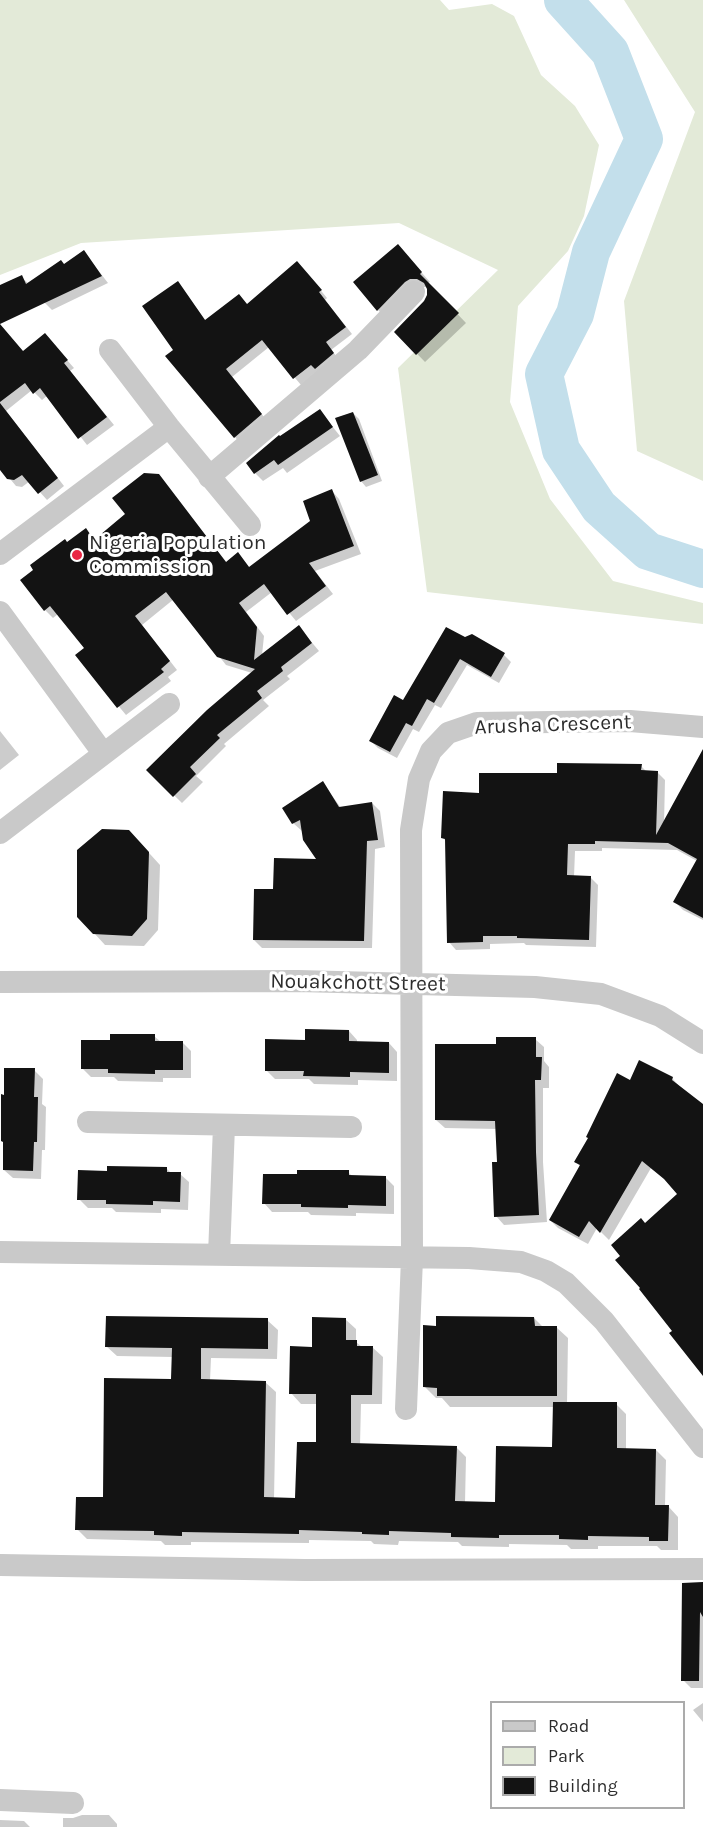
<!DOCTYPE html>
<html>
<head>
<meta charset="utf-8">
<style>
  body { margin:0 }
  #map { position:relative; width:703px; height:1827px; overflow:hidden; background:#fff; font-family:Karla,sans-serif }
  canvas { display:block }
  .legend { position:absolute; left:490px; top:1701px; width:195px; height:108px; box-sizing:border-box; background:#fff; border:2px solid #ababab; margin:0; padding:8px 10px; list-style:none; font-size:18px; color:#2c2c2c }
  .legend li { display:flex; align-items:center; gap:12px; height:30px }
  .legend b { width:30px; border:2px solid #ababab }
</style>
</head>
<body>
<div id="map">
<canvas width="703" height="1827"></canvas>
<ul class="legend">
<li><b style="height:8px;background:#c9c9c9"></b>Road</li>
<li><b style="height:16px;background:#e3ead8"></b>Park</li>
<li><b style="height:16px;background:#131313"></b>Building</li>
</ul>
</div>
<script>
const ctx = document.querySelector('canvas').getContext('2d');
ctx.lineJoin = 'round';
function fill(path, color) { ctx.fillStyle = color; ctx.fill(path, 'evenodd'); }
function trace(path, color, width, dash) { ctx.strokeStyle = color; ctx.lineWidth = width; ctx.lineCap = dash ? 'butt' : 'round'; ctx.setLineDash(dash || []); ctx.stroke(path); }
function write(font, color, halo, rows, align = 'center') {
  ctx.font = font + ' Karla,sans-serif'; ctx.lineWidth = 6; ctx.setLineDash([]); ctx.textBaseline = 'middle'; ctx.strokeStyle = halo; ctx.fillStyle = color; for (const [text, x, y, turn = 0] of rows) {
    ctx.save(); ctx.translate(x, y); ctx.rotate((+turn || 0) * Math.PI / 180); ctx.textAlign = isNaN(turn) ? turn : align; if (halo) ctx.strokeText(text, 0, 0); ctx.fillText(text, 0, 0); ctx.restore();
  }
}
fill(new Path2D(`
  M0,0h440l9,10 43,-6 22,12 27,59 34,31 24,39 -15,71 -16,35 -50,55 -8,96 40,97 63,82 90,22v21l-276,-32 -29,-224 100,-98 -99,-47 -318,20 -81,32z
  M624,0h79v481l-66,-30 -13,-150 71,-189z`), '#e3ead8');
fill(new Path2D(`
  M84,252l24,31 -56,27 -8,-8 -44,21v-36l21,-10 8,7 36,-18z
  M406,255l24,27 -2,1 38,40 -41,39 -29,-30 29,-30 4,-7 -2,-8h-8l-33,31 -8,-8z
  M304,270l23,28 -2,2 27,34 -21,16 9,10 -39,25 -32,-38 -37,30 36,45 -27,22 -6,-7 -60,-86 3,-68 28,38 42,-15z
  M0,334l23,18 22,-17 29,33 -4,3 44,54 -27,20 -39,-50 -6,5 -10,-10 -26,21 58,75 -17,14 -17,-19 -8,6 -6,-1 -16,-19z
  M320,411l20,25 -53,37 -4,-5 -20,13 -8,-8z
  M353,413l6,6 23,62 -16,6 -5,-6z
  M159,476l68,87 18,-1 5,6 62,-47 20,-30 7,8 22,55 -46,17 18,23 -37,27 -24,-29 -26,20 18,24 -2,19 37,-28 20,24 -32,25 3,3 -27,21 6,6 -45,38 2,2 -30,30 7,6 -21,21 -34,-33 104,-97 -26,-8 -52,-66 -32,26 35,45 -9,7 3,4 -45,34 -49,-59 9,-8 -28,-34 -5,4 -8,-8 -23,-30 64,-50 10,11 31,-26z
  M472,635l32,20 7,7 -12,21 -32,-18 -26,43 -6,-3 -16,27 -6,-3 -16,29 -19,-10 -7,-7 32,-39 62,-63z
  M0,731l19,24 -19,15z
  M703,758v162l-20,-10 -8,-8 22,-41 -20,-11 -75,-2v3h-27l-1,26h16l8,8 -2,62 -70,-2 -2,-2 -34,1v5l-34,1 -7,-8 -3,-101 -3,-3 37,-44 78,-19 83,-9 6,6h10l8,8 -1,44z
  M323,783l18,25 31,-5 8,8 5,36 -10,2 -3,99h-110l-8,-8 21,-49 44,-30 -16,-31 -1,1 -9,-8z
  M140,843l20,22 -2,65 -14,16 -39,-1 -11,-12z
  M349,1031l8,9v3h32l8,9v29l-39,-1v5l-44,-1 -5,-5h-34l-9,-9 40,-28z
  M154,1036l7,6 22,1 8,8v27h-28v4l-45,-1 -4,-4h-23l-9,-9 29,-26z
  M535,1039l9,8v14l5,6v21h-6v74l4,60 -43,3 -8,-9 3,-53 -2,-34 -52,-1 -9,-8 62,-74z
  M34,1070l9,9 -1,25 4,3 -1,43h-3l-1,29 -28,-1 -9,-8 1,-74z
  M672,1078l8,9 23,19v44l-52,18 -42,72 -12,-12 -9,16 -30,-16 -8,-8 31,-53 -5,-5 54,-80z
  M166,1168l5,5 9,1 9,8 -1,28 -27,-1v4l-45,-1 -4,-4h-24l-9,-9z
  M348,1172l5,5h32l9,9v28l-38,-1v3l-45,-1 -3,-3h-36l-8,-9 35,-27z
  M534,1318l9,9h13l12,11 -1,66h49l10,10v36h30l10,10 -1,46h3l10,11v33h-17l-4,-4h-59v3h-27l-4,-4 -58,-1v3l-47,-1 -4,-4 -59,-1 -1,4 -24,-1 -3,-3 -62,-1v3l-118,-1v3h-26l-4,-4 -74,-2 -10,-10 27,-30 69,-119v-23l-56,-1 -11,-10 161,-26 11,10 -1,29 -66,-1 -1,23 55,1 11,10 -2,107 23,1 20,-56 1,-40h-17l-10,-11 23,-45 31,-29 11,10v13l6,5h10l11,10 -1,47h-21l-1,41 96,2 10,10 -1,46h31l58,-54v-42h-104l-8,-9h-6l-11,-11 13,-60z
  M703,1584v104h-12l-8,-8z
  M703,1703v19l-10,-12z
  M82,1815h27l8,9v3h-54v-9h10z
  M0,1820l24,1 6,6h-30z`), '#0003');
trace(new Path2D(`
  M563,0l47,52 34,87 -53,113 -16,62 -31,60 17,76 38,57 49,44 55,18`), '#c3dfeb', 38);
fill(new Path2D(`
  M398,244l24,28 -2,2 39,39 -43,42 -22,-23 30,-31 3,-6v-6l-3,-6 -7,-4h-7l-5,3 -28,29 -24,-29z
  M84,250l18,26 -102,48 23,27 22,-18 23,27 -4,3 43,54 -29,22 -38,-51 -7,6 -8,-11 -25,19v-117l22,-10 4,9 35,-24 3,4z
  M297,261l25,29 -3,2 27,35 -20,15 8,11 -19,16 -4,-4 -18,14 -31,-39 -36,29 36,45 -28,24 -69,-82 8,-6 -31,-44 36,-25 27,39 34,-26 8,10z
  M0,403l58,75 -20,16 -16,-19 -8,5 -7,-1 -7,-9z
  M320,409l13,18 -55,38 -4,-5 -20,14 -8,-11 33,-28 1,1z
  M353,412l25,63 -18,7 -25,-64z
  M144,473l15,1 67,88 12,-10 11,15 61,-46 -7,-20 29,-12 22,57 -45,17 17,23 -39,29 -23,-31 -25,19 18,24 -3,33 45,-35 13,18 -31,24 2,4 -26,20 5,7 -45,37 3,3 -30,29 6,7 -23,23 -27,-27 61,-60 48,-41 -38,-12 -51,-65 -31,24 35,45 -9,8 3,3 -47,36 -42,-53 9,-7 -34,-42 -6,5 -24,-31 13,-10 -3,-5 35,-26 2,3 19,-14 8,12 31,-26 -13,-16z
  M446,627l19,10 7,-3 33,19 -14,24 -31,-18 -26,44 -7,-4 -15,27 -6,-3 -16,29 -21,-11 25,-46 9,5z
  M703,749v169l-30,-16 24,-43 -29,-16 -73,-2v3h-27l-1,31 24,1 -2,64 -72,-2v-2h-34v6l-36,1 -2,-104 -4,-1 2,-47 36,2v-20h78v-10l85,1 -1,6 17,1 -2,64z
  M323,781l16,26 33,-5 6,38 -11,1 -3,100 -111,-1 1,-51h19l1,-31 42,1 -13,-19 -3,-20 -8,4 -10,-16z
  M102,829l27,1 20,22 -2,67 -15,17 -39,-2 -16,-17v-67z
  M305,1029l44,1v11l40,1v31l-39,-1v5l-47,-1 1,-5h-39v-32l40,1z
  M110,1034h45v7h28v29h-28v4l-47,-1v-4h-27v-29h29z
  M496,1037h40v20h6l-1,23h-6l1,72 3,63 -45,2 -2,-55h5l-2,-41 -60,-1v-76h61z
  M639,1060l34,17 -1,3 31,24v272l-34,-43 3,-2 -33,-42 1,-1 -25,-28 5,-4 -9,-11 30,-27 4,5 32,-29 -13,-15 -22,-18 -42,72 -11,-12 -10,16 -30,-17 31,-55 -6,-3 14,-24 -2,-1 31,-64 13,7z
  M4,1068h31l-1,29h4l-1,45h-3l-1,29 -30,-1v-28l-2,-1v-47l3,1z
  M107,1166l60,1v5h14l-1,30 -27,-1v4l-47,-1v-4h-29l1,-30 29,1z
  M297,1170h52v5l37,1v30l-38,-1v3l-47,-1v-3h-39l1,-30h34z
  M106,1316l162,2v31l-67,-1v31l65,2 -2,116 31,1 2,-56h19v-48h-27l1,-48 22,1v-30l34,1v22h11v6h16l-1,49h-21v48l106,3 -2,55 40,1 1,-56 56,1 1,-45h64v46l39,1 -1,56h14l-1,36h-19v-4l-61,-1v4l-29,-1v-4h-60v3l-48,-1v-4l-62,-2v4l-27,-1v-2l-63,-2v4l-117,-2v4l-28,-1v-4l-79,-1 1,-33h27l1,-119 67,1 1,-31 -67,-1z
  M436,1316l98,1 1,9h22v70h-120v-8l-14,-1v-62l13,1z
  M703,1582v35l-3,-5 -1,69h-18l1,-98z`), '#131313');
trace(new Path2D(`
  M110,350l59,77 81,98
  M209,477l149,-127 56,-58
  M0,554l169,-127
  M0,612l103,141
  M0,833l169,-129
  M0,982l298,-1 237,6 66,7 59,22 43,27
  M88,1122l263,5
  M0,1252l469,6 52,4 25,9 20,12 38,38 99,126
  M219,1255l5,-129
  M406,1409l6,-151 -1,-428 8,-51 12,-28 17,-18 29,-10 153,-2 73,6
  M0,1565l305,5 398,-1
  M0,1800l73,3`), '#c9c9c9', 22);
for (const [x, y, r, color] of [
  [77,555,6,"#e92744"]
]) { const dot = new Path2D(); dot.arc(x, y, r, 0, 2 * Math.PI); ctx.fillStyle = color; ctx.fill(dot); trace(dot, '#fff', 2); }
write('21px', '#2c2c2c', '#fff', [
  ["Nigeria Population",89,543],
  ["Commission",89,567]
], 'left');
write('21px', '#2c2c2c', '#fff', [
  ["Arusha Crescent",553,725,-2],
  ["Nouakchott Street",358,983,1]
]);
</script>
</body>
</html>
